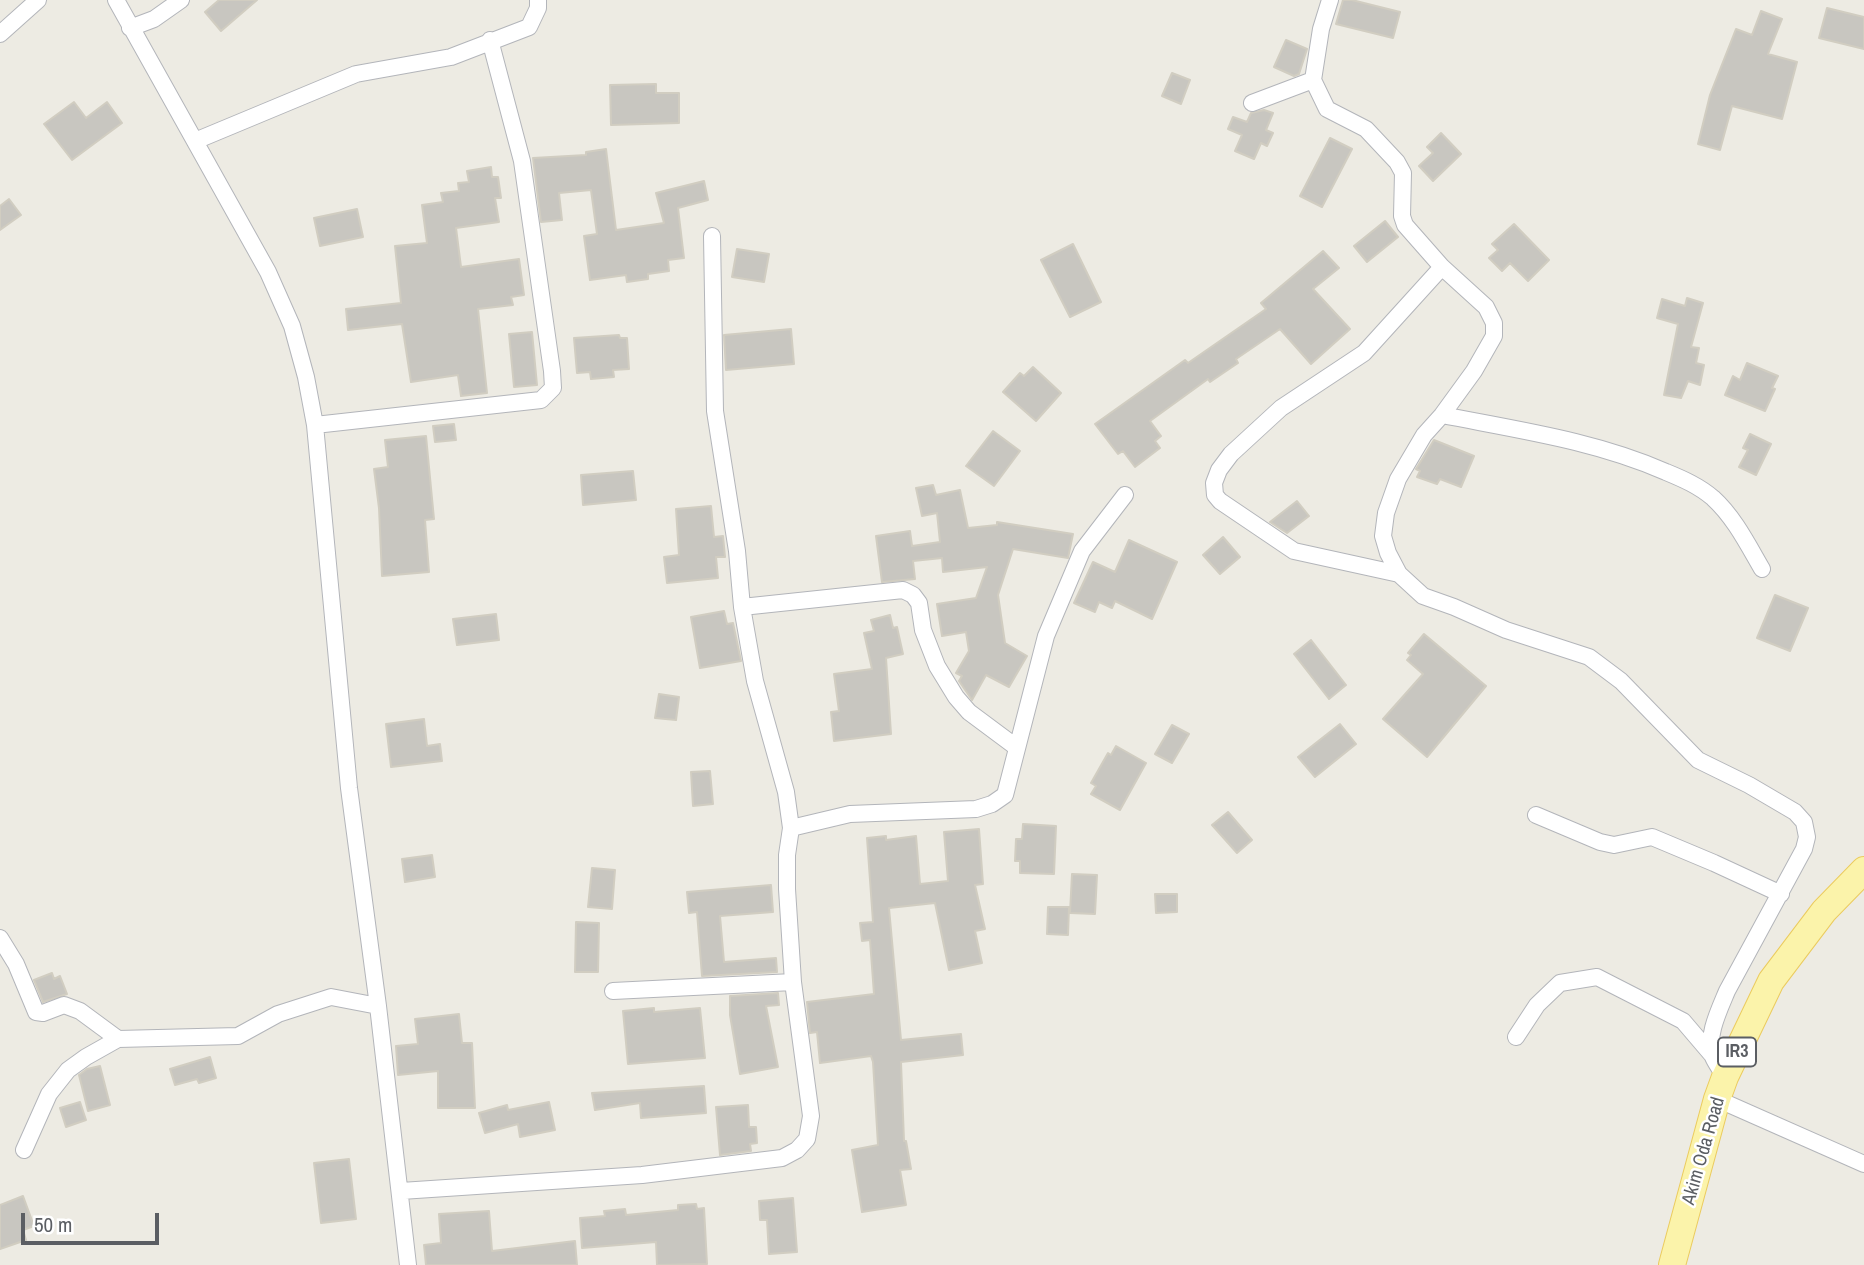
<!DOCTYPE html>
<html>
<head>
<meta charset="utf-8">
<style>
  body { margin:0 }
  #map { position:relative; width:1864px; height:1265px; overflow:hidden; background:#edebe3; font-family:"Archivo Narrow",sans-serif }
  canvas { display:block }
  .scale { position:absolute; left:21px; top:1213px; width:138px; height:32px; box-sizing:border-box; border:4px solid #5b5e63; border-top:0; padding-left:9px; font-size:21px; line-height:24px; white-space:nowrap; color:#5b5e63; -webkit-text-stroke:5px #fff; paint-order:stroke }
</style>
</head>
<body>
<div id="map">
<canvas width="1864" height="1265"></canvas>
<div class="scale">50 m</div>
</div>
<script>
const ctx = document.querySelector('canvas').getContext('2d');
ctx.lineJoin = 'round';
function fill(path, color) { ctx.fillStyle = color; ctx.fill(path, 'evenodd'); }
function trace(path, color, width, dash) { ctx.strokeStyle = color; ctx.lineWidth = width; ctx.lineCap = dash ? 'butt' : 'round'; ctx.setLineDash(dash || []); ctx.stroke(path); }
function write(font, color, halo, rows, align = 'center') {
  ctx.font = font + ' "Archivo Narrow",sans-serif'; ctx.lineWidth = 5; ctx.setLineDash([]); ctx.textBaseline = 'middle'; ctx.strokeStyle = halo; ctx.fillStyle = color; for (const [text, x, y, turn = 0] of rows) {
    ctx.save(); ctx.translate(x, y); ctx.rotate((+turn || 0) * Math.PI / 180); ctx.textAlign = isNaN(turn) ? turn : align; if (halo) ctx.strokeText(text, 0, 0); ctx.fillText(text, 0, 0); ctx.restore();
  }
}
const building = new Path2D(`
  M219,0h38l-36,31 -16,-19z
  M1343,0h9l48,12 -7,26 -57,-14z
  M1827,8l37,9v32l-45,-11z
  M1761,11l21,8 -14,35 29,8 -15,57 -50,-13 -12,44 -22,-6 12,-49 26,-66 16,6z
  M1286,40l21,9 -8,25 -5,2 -20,-9z
  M1172,73l18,7 -9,24 -19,-8z
  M656,84v9h23v30l-68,2 -1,-40z
  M74,102l12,16 21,-16 15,21 -50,37 -28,-36z
  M1264,110l9,3 -7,17 7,3 -6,13 -6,-3 -7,16 -19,-8 7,-16 -14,-6 5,-12 14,5 4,-9z
  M1441,133l20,21 -28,27 -14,-15 14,-13 -6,-6z
  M1330,138l22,11 -30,58 -22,-11z
  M606,149l10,81 48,-7 -8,-30 48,-12 4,19 -30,8 6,50 -16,2 1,11 -21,3v5l-21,3 -1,-7 -36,5 -6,-44 13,-2 -6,-44 -32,3 3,27 -21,2 -8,-64 53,-3v-3z
  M491,167l1,10h6l3,21h-6l4,24 -43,6 5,39 58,-8 5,36 -13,2 2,8 -35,4 9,84 -26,3 -3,-21 -47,7 -9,-58 -54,6 -2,-21 55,-6 -6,-57 32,-3 -5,-38 21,-3 -2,-9 18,-2 -1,-8 11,-1 -2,-11z
  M9,199l12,16 -21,15v-24z
  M357,209l6,28 -43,9 -6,-28z
  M1385,221l13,16 -31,25 -13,-16z
  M1514,224l35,36 -21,21 -18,-18 -8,8 -13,-13 9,-8 -6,-6z
  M1073,244l28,58 -31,15 -29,-57z
  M737,249l32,5 -5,28 -32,-5z
  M1323,251l16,17 -26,21 37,40 -39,35 -31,-35 -44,30 2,4 -28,19 -2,-3 -58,42 11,15 -6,5 5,7 -25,19 -12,-16 -5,3 -23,-30 90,-64 3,3 78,-54 -5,-6z
  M1687,298l16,5 -12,44 8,1 -3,15 8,2 -4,20 -12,-4 -7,17 -17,-3 14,-71 -21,-6 5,-19 23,7z
  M791,329l3,35 -68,6 -2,-35z
  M532,332l5,53 -23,2 -5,-53z
  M619,335l1,3h7l2,31 -16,1 1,7 -23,2 -1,-7 -13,1 -3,-35z
  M1747,363l31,13 -6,12 3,1 -10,22 -40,-16 8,-19 7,4z
  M1033,367l28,26 -25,28 -33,-29 17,-19 4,3z
  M454,424l2,16 -21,2 -2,-16z
  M993,431l27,20 -26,35 -28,-20z
  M1750,434l21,10 -15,31 -17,-8 9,-17 -5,-2z
  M426,436l8,83 -9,1 4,52 -47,4 -3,-68 -5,-39 14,-2 -3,-27z
  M1434,440l40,16 -13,31 -21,-8 -3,5 -20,-7 3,-6 -4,-2z
  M633,471l3,29 -53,5 -2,-30z
  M933,485l3,10 24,-5 8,38 29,-3v-3l76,12 -5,24 -55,-9 -15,46 7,48 22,13 -18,31 -23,-12 -14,25 -13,-19 3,-5 -6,-3 13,-22 -3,-19 -24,4 -5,-32 39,-6 11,-31 -44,5 -1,-14 -29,3 2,18 -33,3 -6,-46 34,-5 2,15 28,-4 -3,-29 -15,3 -6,-28z
  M1297,501l12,15 -22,17 -17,-11z
  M711,506l3,31 9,-1 2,21h-9l2,21 -51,5 -3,-26 15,-2 -3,-46z
  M1223,537l17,20 -20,17 -17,-19z
  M1129,540l48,22 -25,57 -37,-18 -3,7 -13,-6 -4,10 -21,-9 19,-41 22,10z
  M1775,595l33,13 -18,43 -33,-13z
  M724,611l3,13 6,-1 8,38 -41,7 -9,-51z
  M496,614l3,26 -42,5 -4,-26z
  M890,615l3,13 4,-1 6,27 -17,4 5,76 -57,7 -3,-29 8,-1 -5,-37 38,-5 -8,-36 10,-2 -3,-11z
  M1424,634l62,52 -59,71 -44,-38 40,-45 -16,-14 4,-5 -3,-2z
  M1311,640l35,45 -17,14 -35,-45z
  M659,694l20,3 -3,23 -21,-2z
  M424,719l3,27 13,-2 2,17 -51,6 -5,-43z
  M1340,724l16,20 -41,33 -17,-20z
  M1172,725l17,9 -17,29 -17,-9z
  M1116,746l30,17 -26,47 -29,-16 5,-8 -5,-3 17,-30 3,2z
  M710,771l3,33 -20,2 -2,-34z
  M1228,812l24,28 -15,13 -25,-28z
  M1023,824l33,2 -2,48 -34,-1v-12h-5l1,-22h6z
  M979,829l4,55 -8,1 10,44 -10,2 7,32 -33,7 -14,-67 -46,5 12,132 60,-6 2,21 -62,7 3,79h2l5,28 -11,1 6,35 -44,7 -10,-62 26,-5 -5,-83 -2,-6 -51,7 -3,-31 -7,1 -3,-31 67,-8 -4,-54 -8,1 -2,-18 13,-1 -6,-84 19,-2v4l30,-4 4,48 28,-3 -4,-49z
  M432,855l3,22 -30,5 -3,-23z
  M592,868l23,2 -3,39 -24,-2z
  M1072,874l25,1 -2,39 -25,-1z
  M771,885l2,27 -53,4 4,46 52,-4 1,14 -75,4 -5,-64 -8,1 -2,-21z
  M1155,894h22v18l-21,1z
  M1048,907h21l-1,28 -21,-1z
  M576,922l23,1 -1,49h-23z
  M52,973l2,6 6,-3 7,18 -24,8 -9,-22z
  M778,993l1,12 -13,1 12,61 -38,7 -10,-59v-19z
  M654,1008v4l46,-4 5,50 -77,6 -5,-53z
  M459,1014l3,29h10l3,65h-37v-37l-40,4 -2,-29 22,-2 -3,-25z
  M210,1057l6,21 -17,5 -2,-4 -22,6 -5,-16z
  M100,1066l10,39 -22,6 -9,-36 8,-6z
  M704,1086l2,27 -65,5 -1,-15 -45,7 -3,-17z
  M80,1102l6,18 -20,7 -6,-19z
  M549,1102l6,28 -35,7 -2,-13 -33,9 -6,-20 28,-8 1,5z
  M748,1105l1,22h7l1,16 -7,1 1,7 -31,4 -4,-48z
  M349,1159l7,60 -35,4 -7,-60z
  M23,1196l11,30 -11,4 3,10 -26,9v-44z
  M793,1198l4,54 -28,2 -2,-34h-7l-1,-19z
  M696,1204l1,5 7,-1 3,56 -50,1 -1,-23 -74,6 -2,-30 25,-2 -1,-5 21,-2 1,6 52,-5v-5z
  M489,1211l3,40 83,-10 2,24h-151l-2,-20 17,-2 -2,-29z`);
fill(building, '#c8c6c0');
trace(building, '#d1cdc1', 2);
const street = new Path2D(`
  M116,0l152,272 24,54 14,51 9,48 34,363 29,218 30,259
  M1330,0l-9,29 -8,51 14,29 39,20 31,33 6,11 -1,43 3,9 37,42 44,40 8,16v13l-20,35 -32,44 -18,20 -26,44 -12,34 -3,23 5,17 11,21 24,22 31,11 52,23 83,27 32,24 77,79 51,25 46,27 9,10 3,15 -3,12 -77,142c-7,17 -22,47 -14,66 3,7 8,13 12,20
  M130,28l24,-9 27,-19
  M0,34l38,-34
  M1252,103l61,-23
  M195,141l161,-67 95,-17 78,-30 9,-19v-8
  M1442,415c76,15 154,26 224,57 17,7 33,14 47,26 21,19 35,47 49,71
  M315,425l226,-25 12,-12 -1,-17 -30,-210 -32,-121
  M1399,574l-105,-23 -74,-50 -5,-6 -1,-12 5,-13 12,-16 50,-46 83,-55 78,-86
  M742,607l161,-17 10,5 6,8 4,27 14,36 19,31 13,15 47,35
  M1536,815l64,27 14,3 38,-8 62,26 67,31
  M791,828l59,-14 126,-5 16,-5 13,-9 41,-159 36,-85 43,-56
  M0,938l16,26 20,48 7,1 21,-8 16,6 38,28
  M613,991l180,-9
  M1516,1037l21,-32 23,-22 37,-6 86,44 29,34
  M1717,1099l147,65
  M24,1150l25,-56 19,-24 18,-13 32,-18 120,-3 40,-22 53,-17 47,9
  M401,1191l241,-16 140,-17 15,-8 10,-11 4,-23 -18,-134 -6,-93v-34l4,-27 -5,-36 -31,-111 -13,-74 -5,-56 -22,-140 -3,-175`);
const primary = new Path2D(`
  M1672,1265l45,-166 8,-22 46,-96 53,-70 40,-41`);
trace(street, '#b3b5ba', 18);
trace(primary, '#ebcb5e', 28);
trace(street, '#fff', 16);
trace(primary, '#fbf3aa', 26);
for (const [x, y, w] of [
  [1737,1052,38]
]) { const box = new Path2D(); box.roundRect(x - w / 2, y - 14.5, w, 29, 5); ctx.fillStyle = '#fff'; ctx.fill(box); trace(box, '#5b5e63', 2); }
write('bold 18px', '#5b5e63', null, [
  ["IR3",1737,1052]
]);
write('19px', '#5b5e63', '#fff', [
  ["Akim Oda Road",1704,1151,-74]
]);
</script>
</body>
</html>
